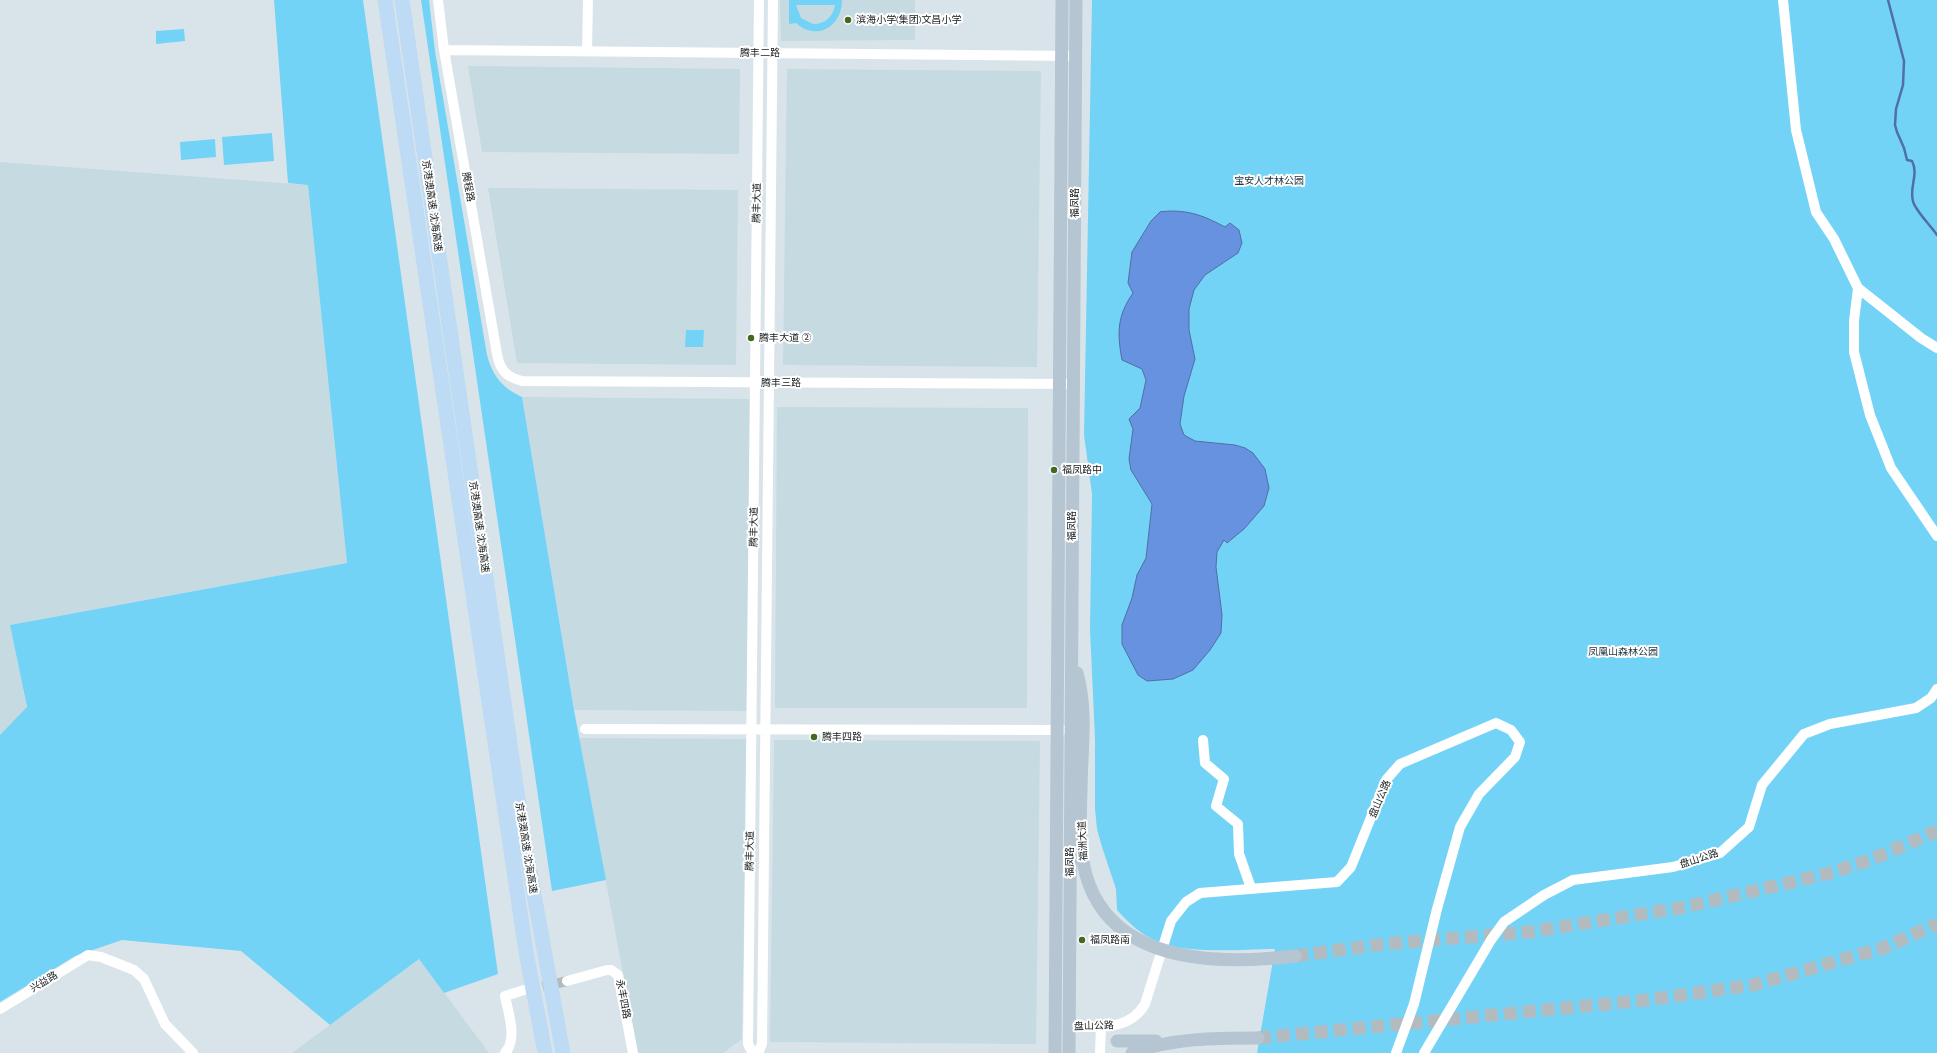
<!DOCTYPE html>
<html>
<head>
<meta charset="utf-8">
<style>
  body { margin:0 }
  canvas { display:block; background:#d8e4e9 }
</style>
</head>
<body>
<canvas width="1937" height="1053"></canvas>
<script>
const ctx = document.querySelector('canvas').getContext('2d');
ctx.lineJoin = 'round';
function fill(path, color) { ctx.fillStyle = color; ctx.fill(path, 'evenodd'); }
function trace(path, color, width, dash) { ctx.strokeStyle = color; ctx.lineWidth = width; ctx.lineCap = dash ? 'butt' : 'round'; ctx.setLineDash(dash || []); ctx.stroke(path); }
function write(font, color, halo, rows, align = 'center') {
  ctx.font = font + ' Raleway,"Noto Sans SC",sans-serif'; ctx.lineWidth = 4; ctx.setLineDash([]); ctx.textBaseline = 'middle'; ctx.strokeStyle = halo; ctx.fillStyle = color; for (const [text, x, y, turn = 0] of rows) {
    ctx.save(); ctx.translate(x, y); ctx.rotate((+turn || 0) * Math.PI / 180); ctx.textAlign = isNaN(turn) ? turn : align; if (halo) ctx.strokeText(text, 0, 0); ctx.fillText(text, 0, 0); ctx.restore();
  }
}
fill(new Path2D(`
  M780,0h135v40l-134,1z
  M468,66l272,3 -1,85 -257,-2z
  M787,69l254,2 -4,296 -254,-2z
  M0,162l308,23 39,378 -337,62 17,83 -27,27z
  M488,188l250,2 -2,175 -219,-2z
  M522,397l229,2 -4,312 -173,-1z
  M777,407l251,1 -1,300h-252z
  M579,738l168,1 -5,300 -19,14h-85z
  M774,740l266,1 -4,303 -266,-2z
  M419,959l70,94h-197z`), '#c6dae2');
fill(new Path2D(`
  M274,0h89l135,974 -54,19 -25,-34 -89,66 -89,-74 -119,-11 -47,16 -75,46v-267l27,-28 -17,-82 337,-62 -39,-378 -20,-2z
  M421,0h8l6,51 52,304c6,22 16,33 35,42l52,313 32,170 -54,11z
  M789,0h53c0,26 -25,42 -46,23l-7,1zM796,5h39c-2,12 -10,19 -22,19l-12,-6z
  M1092,0h845v1053h-680l18,-104c-36,0 -94,7 -125,-11 -13,-7 -23,-17 -33,-28l-1,-21 -14,-42 -5,-18 -2,-20v-70l-5,-110 2,-135 -8,-59z
  M184,29l1,12 -29,3v-13z
  M272,133l2,28 -50,4 -2,-28z
  M215,139l1,18 -35,3 -1,-18z
  M686,330h18l-1,17h-18z`), '#73d3f6');
const water = new Path2D(`
  M1171,211c22,0 35,6 54,16l5,-4 9,7 3,13 -4,10 -33,22 -11,15 -5,19v21l6,29 -11,37 -4,28 4,11 11,6 40,4 10,3 8,5 12,16 4,19 -5,18 -20,23 -17,14 -3,-3 -7,12 -1,15 6,48 -1,18 -11,17 -17,20 -20,9 -26,2 -9,-6 -16,-31v-19l10,-27 5,-23 9,-17 6,-54 -21,-34 -2,-11 4,-30 -4,-10 11,-11 6,-28 -4,-11 -20,-9c-5,-27 -5,-44 11,-67l-5,-10 4,-31 19,-31 9,-9z`);
fill(water, '#6692df');
trace(water, '#4f6fa5', 1);
trace(new Path2D(`
  M1888,0l16,61 -1,24 -7,24 -1,16 2,7 7,16 3,12 5,1c7,13 -3,26 1,40 1,8 18,25 24,34`), '#4f6fa5', 2.5);
trace(new Path2D(`
  M528,990l39,-9`), '#b2bcc0', 10, [10, 5]);
trace(new Path2D(`
  M1295,956l89,-12 145,-12 156,-25 141,-33 44,-14 67,-29
  M1258,1038l389,-38 106,-15 130,-37 54,-24`), '#b2bcc0', 13, [13, 6]);
trace(new Path2D(`
  M438,0l6,50 53,304c3,16 9,23 25,27l551,3
  M1783,0l13,130 20,82 18,27 24,49 63,50 16,10
  M444,50l632,6
  M587,51l1,-51
  M1858,288l-4,33v31l16,63 21,53 46,68
  M585,729l478,1
  M1203,740l2,23 19,16 -8,27 22,18 1,30 11,31
  M567,981l40,-11h4l7,5 15,78
  M0,1009l88,-54 13,2 33,13 10,9 21,45 28,29
  M1069,1027c28,-1 60,5 76,-23l26,-83 15,-19 14,-9 137,-11 14,-15 35,-87 14,-16 96,-41 15,7 9,12 -5,15 -36,37 -19,33 -23,82 -23,95 -18,49
  M505,1053c13,-14 3,-41 0,-57l19,-6
  M753,1053l-5,-9 11,-1044
  M758,1053l4,-9 11,-1044
  M1100,1053l1,-27
  M1424,1053l67,-113 13,-18 40,-27 29,-15 100,-13 47,-14 29,-26 13,-42 42,-51 26,-10 86,-16 15,-10 6,-9`), '#fff', 10);
trace(new Path2D(`
  M1077,673c11,39 4,79 4,118 -1,27 -2,58 5,84 26,90 134,90 209,81
  M1117,1041h39
  M1055,1053l7,-1053
  M1069,1053l7,-1053
  M1132,1053c40,-15 84,-15 126,-15`), '#b6c5d2', 13);
trace(new Path2D(`
  M385,0l141,952 19,101
  M402,0l122,840 39,213`), '#bddbf4', 15);
for (const [x, y, r, color] of [
  [848,20,4,"#456820"],
  [751,338,4,"#456820"],
  [1054,470,4,"#456820"],
  [814,737,4,"#456820"],
  [1082,940,4,"#456820"]
]) { const dot = new Path2D(); dot.arc(x, y, r, 0, 2 * Math.PI); ctx.fillStyle = color; ctx.fill(dot); trace(dot, '#fff', 1.5); }
write('10px', '#181c1d', '#fff', [
  ["滨海小学(集团)文昌小学",856,20],
  ["腾丰大道 ②",759,338],
  ["福凤路中",1062,470],
  ["腾丰四路",822,737],
  ["福凤路南",1090,940]
], 'left');
write('10px', '#181c1d', '#fff', [
  ["腾丰二路",760,53],
  ["腾程路",468,187,80],
  ["腾丰大道",757,203,-89],
  ["福凤路",1075,203,-90],
  ["京港澳高速 沈海高速",432,206,82],
  ["腾丰三路",781,383],
  ["福凤路",1072,526,-90],
  ["京港澳高速 沈海高速",479,527,82],
  ["腾丰大道",754,527,-89],
  ["盘山公路",1380,799,-67],
  ["福洲大道",1083,841,-93],
  ["京港澳高速 沈海高速",526,848,81],
  ["腾丰大道",750,851,-89],
  ["盘山公路",1699,859,-18],
  ["福凤路",1070,862,-90],
  ["兴益路",44,982,-31],
  ["永丰四路",623,999,79],
  ["盘山公路",1094,1026,-2]
]);
write('10px', '#1f353d', '#fff', [
  ["宝安人才林公园",1269,181],
  ["凤凰山森林公园",1623,652]
]);
</script>
</body>
</html>
